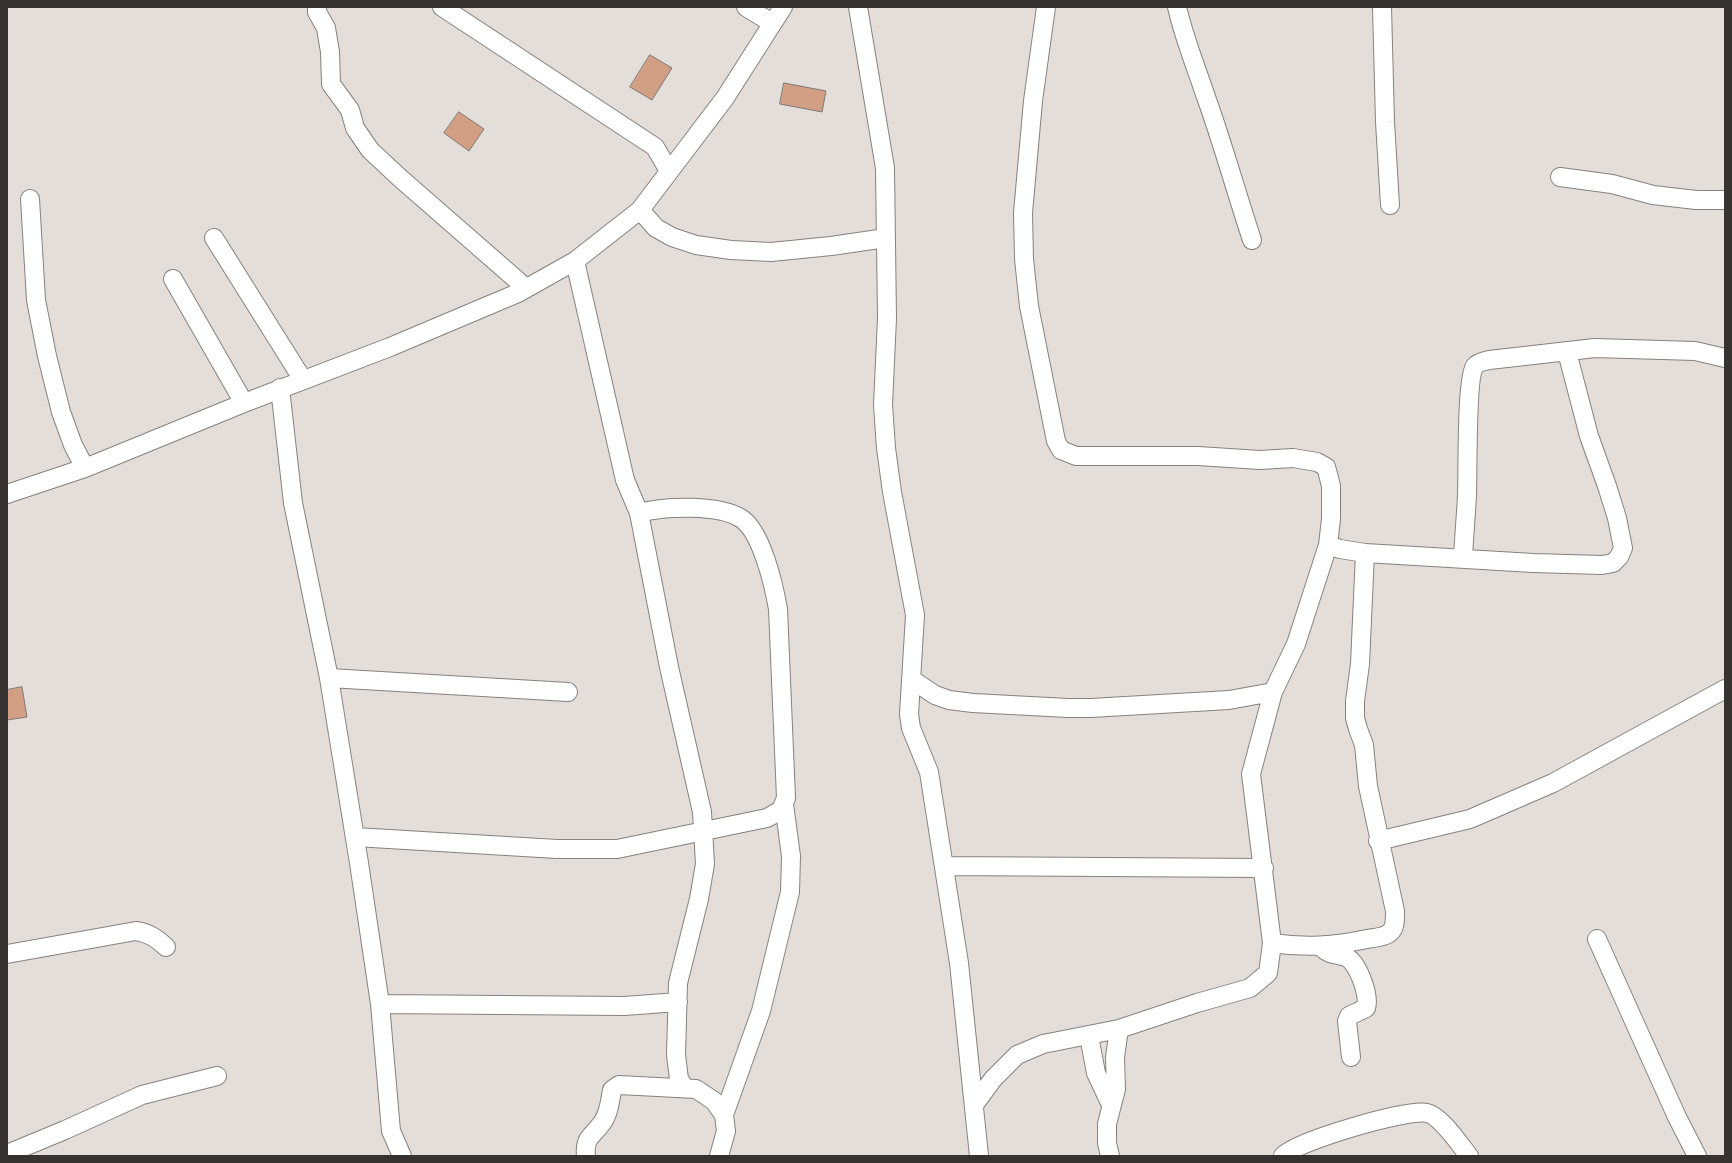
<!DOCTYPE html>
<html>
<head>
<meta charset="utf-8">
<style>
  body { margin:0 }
  #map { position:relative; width:1732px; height:1163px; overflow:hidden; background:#e4deda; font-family:Ubuntu,sans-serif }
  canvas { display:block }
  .frame { position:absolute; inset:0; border:8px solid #353231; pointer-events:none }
</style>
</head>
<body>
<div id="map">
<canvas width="1732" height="1163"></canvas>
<div class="frame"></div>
</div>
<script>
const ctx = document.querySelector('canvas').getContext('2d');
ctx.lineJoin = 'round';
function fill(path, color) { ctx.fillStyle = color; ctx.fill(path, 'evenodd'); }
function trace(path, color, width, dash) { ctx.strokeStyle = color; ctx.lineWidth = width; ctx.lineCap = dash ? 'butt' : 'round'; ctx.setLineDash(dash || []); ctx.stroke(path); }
const building = new Path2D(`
  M650,55l22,13 -20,32 -22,-13z
  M784,83l42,8 -4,21 -42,-8z
  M459,112l25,17 -15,22 -25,-18z
  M22,687l5,30 -20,3v-30z`);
fill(building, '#d29f85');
trace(building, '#7d7774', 1);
const minor = new Path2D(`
  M317,7v5l9,16 4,24 1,32 19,26 5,18 15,22 30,28 126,110
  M442,7l213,140 14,24
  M746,7l26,16
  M858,7l27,161 2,150 -4,87 3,43 6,44 23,123 -6,99 2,14 18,44 30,191 20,193
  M1177,7c7,31 19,60 29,90 17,47 30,95 46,143
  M1382,7l3,115 5,83
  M1560,177l52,7 41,11 43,5h29
  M30,199l6,101 11,56 14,56 12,33 12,23
  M640,210l16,18 16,9 24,8 35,5 40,2 60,-6 55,-8
  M214,238l89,142
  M575,261l50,219 14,33 30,154 33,145 3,52 -6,35 -21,84 -2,72 3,24 6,9
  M173,279l71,124
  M280,388l13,115 36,175 30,185 21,141 11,127 11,25
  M7,494l78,-26 159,-65 146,-56 128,-54 57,-32 65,-51 85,-112 58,-91
  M1365,553l168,10 69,2 11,-2 6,-6 4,-9 -6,-30 -10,-32 -18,-50 -22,-84
  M1463,558c1,-21 3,-42 4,-64 1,-20 -1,-117 8,-128 3,-4 10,-5 14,-6l106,-12 100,3 30,7
  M329,678l239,14
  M911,679l24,16 14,5 24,3 95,5h23l138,-8 44,-8
  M355,837l202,12h60l150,-31 14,-8 5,-12 -8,-189c-4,-23 -16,-76 -36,-90 -22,-15 -78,-13 -103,-6
  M1378,841l92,-22 83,-36 172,-94
  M944,866l320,2
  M1597,939l80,178 20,39
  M1272,943c34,5 62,3 95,-4 7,-1 16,-2 21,-5 8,-5 7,-15 7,-23l-27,-125 -4,-41 -6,-16 -3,-11v-17l5,-37 5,-111 -25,-4 -12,-4
  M1322,948c7,7 15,6 24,9 12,5 24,39 20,51l-17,8 -2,5 4,36
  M7,954l129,-23c13,2 20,7 30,16
  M380,1004l244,2 54,-4
  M1089,1036l7,37 15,32
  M974,1105l19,-26 24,-24 26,-11 76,-15 78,-26 53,-15 18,-15 4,-30 -21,-169 22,-82 23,-48 32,-99 3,-26v-33l-3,-12 -2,-7 -9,-5 -24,-4 -33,2 -62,-4h-122l-15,-6 -5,-9 -27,-135 -5,-47 -1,-46 10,-112 13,-94
  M724,1115l37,-104 29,-119 1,-36 -7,-52
  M7,1154l58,-24 77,-35 75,-19
  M586,1156c-2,-19 6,-19 16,-33 7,-9 8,-22 10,-33l7,-5 77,4 18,12 10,14 2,16 -7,25
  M1110,1156l-3,-13v-19l9,-35 -1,-32 4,-28
  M1283,1156c14,-15 123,-47 144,-43 14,3 33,32 42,43`);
trace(minor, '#87817e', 20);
trace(minor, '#fff', 18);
</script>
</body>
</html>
